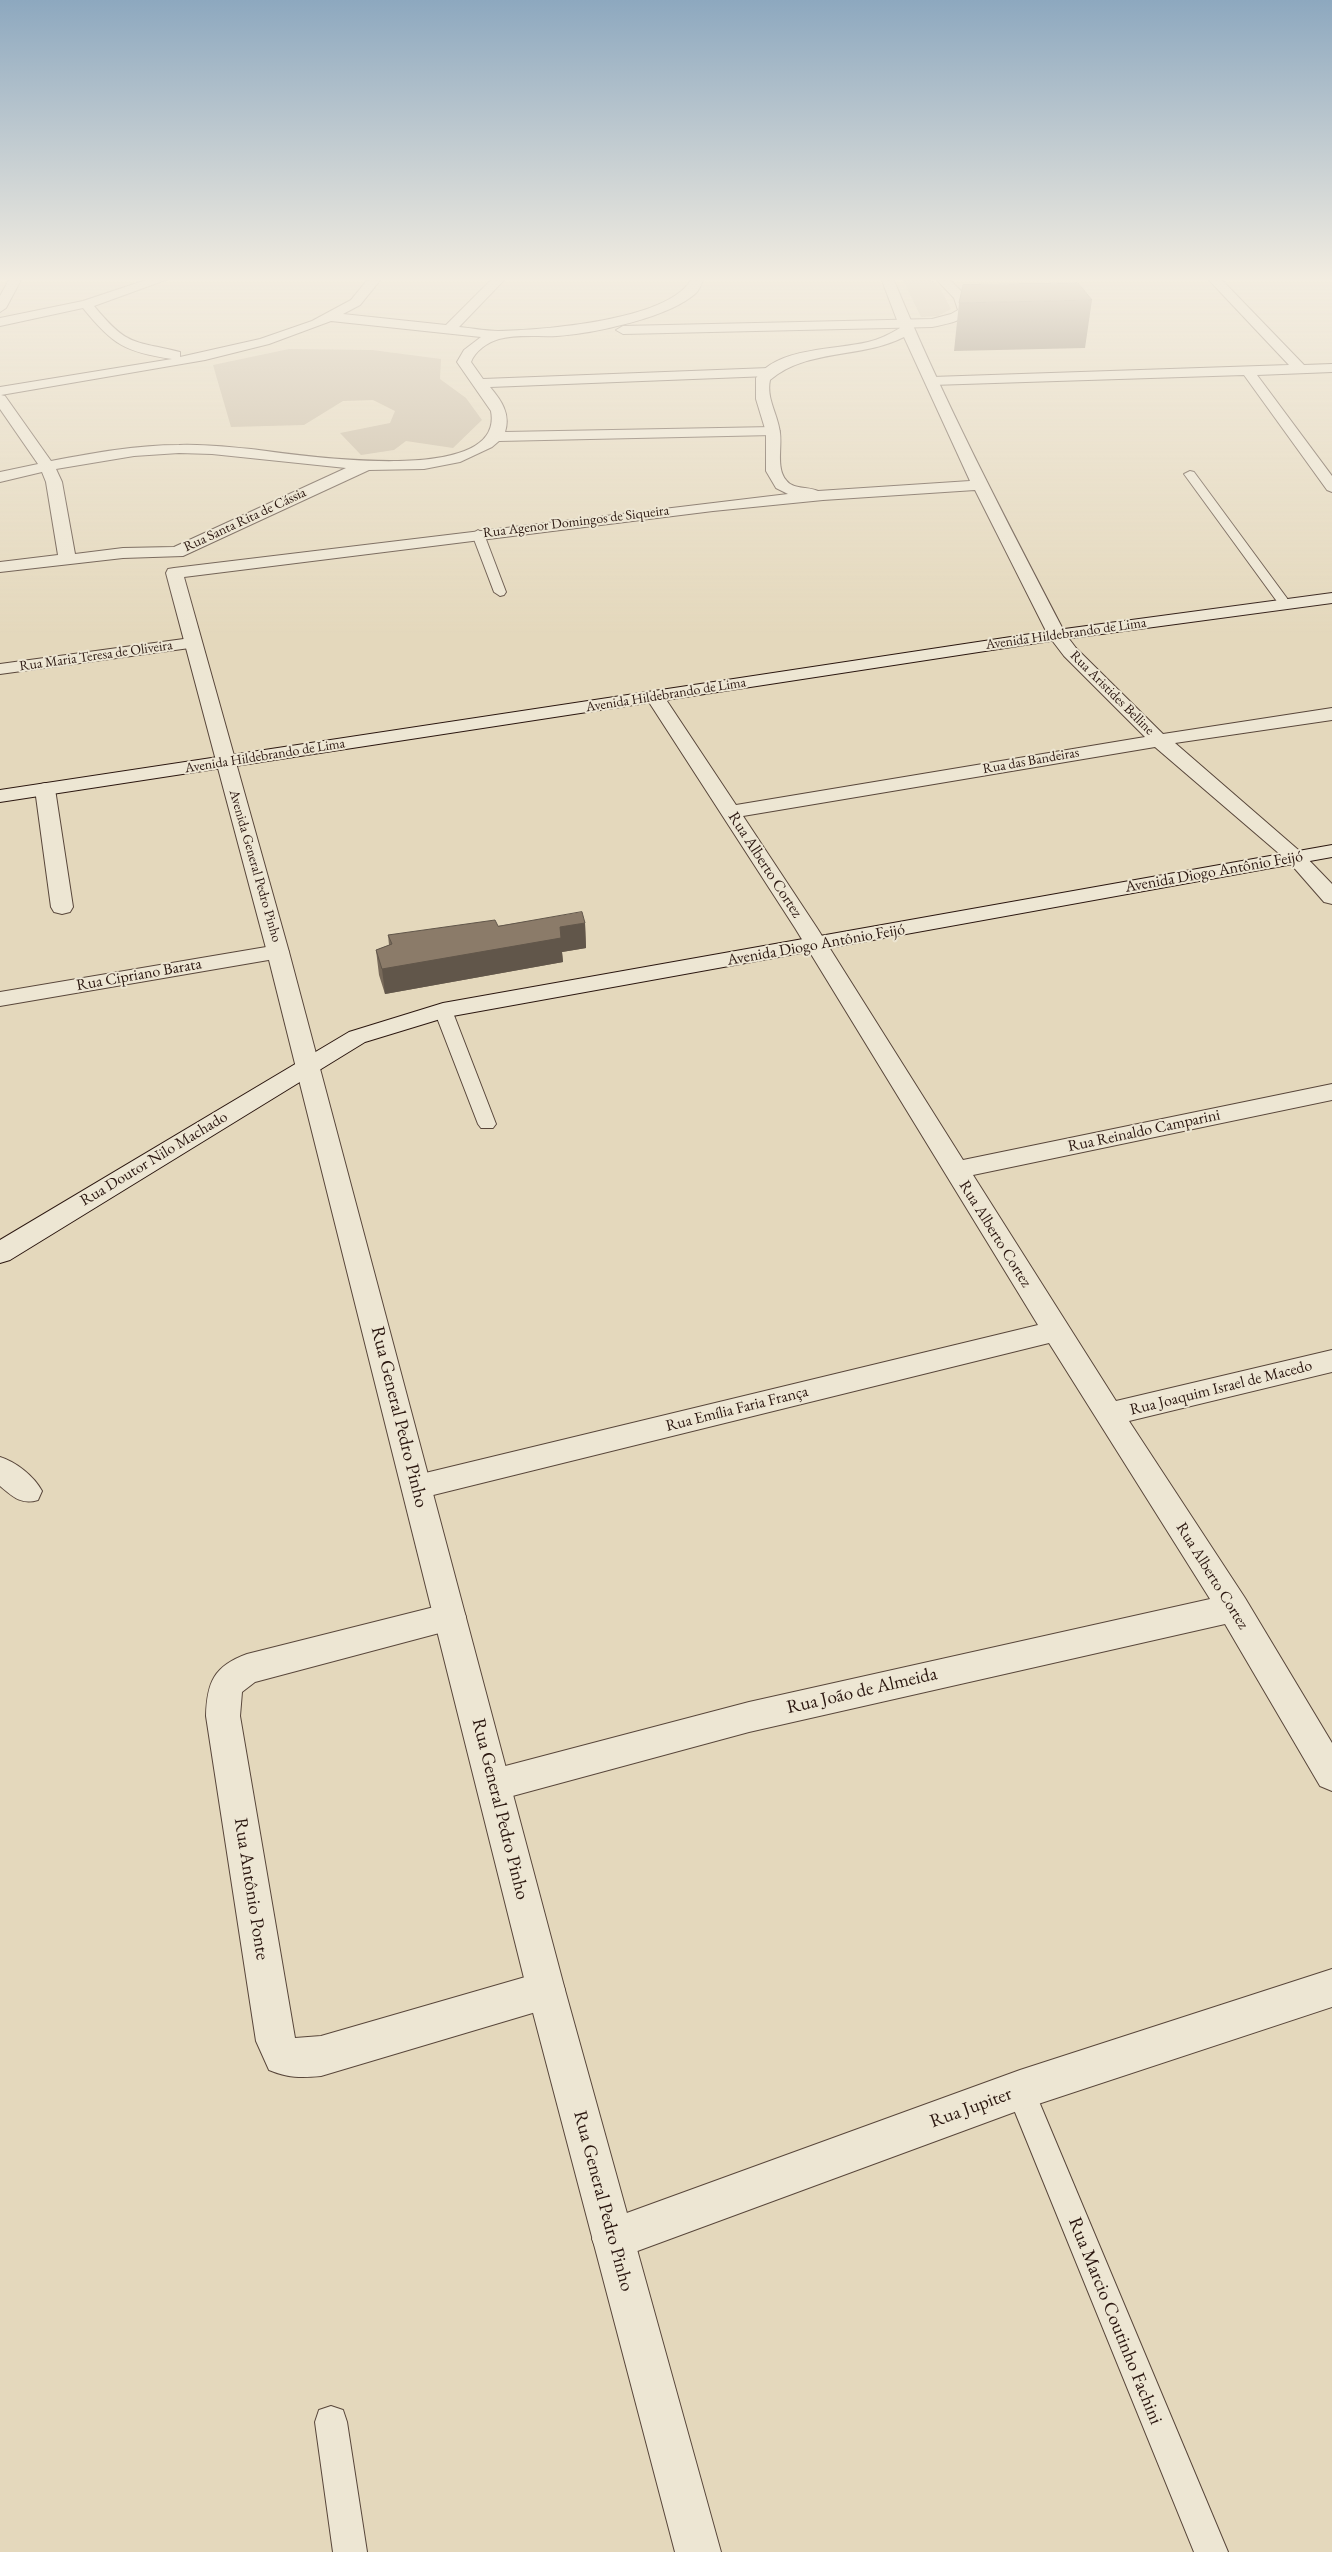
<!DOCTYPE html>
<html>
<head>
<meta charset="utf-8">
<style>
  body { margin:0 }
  canvas { display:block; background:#e4d8bc }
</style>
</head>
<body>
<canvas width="1332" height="2552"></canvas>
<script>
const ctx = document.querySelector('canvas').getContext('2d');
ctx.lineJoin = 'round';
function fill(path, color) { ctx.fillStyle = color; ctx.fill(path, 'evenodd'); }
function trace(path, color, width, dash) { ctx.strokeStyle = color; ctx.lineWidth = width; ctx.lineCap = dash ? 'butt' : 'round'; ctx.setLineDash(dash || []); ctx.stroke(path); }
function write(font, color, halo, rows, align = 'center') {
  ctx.font = font + ' "EB Garamond",serif'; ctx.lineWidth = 4; ctx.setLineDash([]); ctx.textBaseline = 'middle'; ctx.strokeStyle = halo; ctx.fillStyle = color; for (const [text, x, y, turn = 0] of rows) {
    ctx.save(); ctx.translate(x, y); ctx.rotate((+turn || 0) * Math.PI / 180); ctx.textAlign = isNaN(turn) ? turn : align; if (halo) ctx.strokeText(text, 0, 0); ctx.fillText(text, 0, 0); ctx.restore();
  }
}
fill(new Path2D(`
  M902,278c35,0 33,0 49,31l-13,7 -17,1z
  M289,349l83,1 69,9 -1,20 26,19 16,22 -29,28 -47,-7 -12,9 -33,5 -21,-22 50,-10 5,-12 -22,-11 -30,1 -39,24 -73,2 -18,-62z`), '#c5b79f');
const service = new Path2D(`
  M1190,471l4,1 95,129 2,3 -2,3h-8l-97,-133z
  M478,530l6,4 22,58 -2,3 -4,1 -6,-4 -22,-58z
  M443,1005l6,1 3,4 44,114 -3,4h-12l-3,-4 -44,-114 3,-4z
  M1020,2076l10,4 198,472h-34l-188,-462 4,-10z
  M331,2406l12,4 4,12 20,130h-34l-18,-130 4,-12z`);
const minor = new Path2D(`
  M10,278h12l-16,30 -6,4v-16z
  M152,278h19l-77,28c34,41 38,34 86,46v5l80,-18 52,-18 39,-21 18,-22h13l-22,27 -17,9 103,11 47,-47h13l-47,49c13,1 26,4 39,4 43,-1 173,-10 194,-53h12c-2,5 -4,10 -7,14 -25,25 -105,42 -140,44 -19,1 -39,-2 -58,3 -11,3 -24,12 -28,23l12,17 286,-11 7,4 -7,4 -279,11c11,13 21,27 15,45l268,-5 7,4 -7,4 -274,6 -7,6 -32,15 -36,7 -55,1 -186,86 -60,2 -123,14v-10l58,-7 -12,-73 -4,-10 -42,10v-10l38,-8 -38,-55v-22l172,-28c-47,-7 -59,-14 -89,-51l-83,18v-8l83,-17zM331,321l150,16 -17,13 -7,12 34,49c15,78 -199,43 -240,38 -24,-2 -48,-5 -72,-4 -43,0 -86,8 -128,16l-46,-65 -4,-1 204,-35 64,-16zM179,453l33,1 134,14 -172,79 -51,1 -48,6 -13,-72 -6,-13 78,-13z
  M935,278h13l16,16 7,17c-9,11 -25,13 -39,16l-309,7 -7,-4 7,-4 309,-7 19,-5 7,-4 -4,-12z
  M1207,278h13l84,87 28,-1v8l-75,3 75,101v16l-5,-2 -83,-115 -312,10 -7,-4 7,-4 357,-12z
  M1057,630l6,1 13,17 87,86 169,-26v12l-157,23 128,111 29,30v20l-8,-2 -35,-40 -134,-115 -412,69 74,112 146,232 369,-76v16l-359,75 143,226 216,-51v22l-203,49 116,177 87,145v48l-12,-5 -95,-162 -476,108 -255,69 -12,-5 -6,-11 6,-11 12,-5 255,-67 461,-103 -161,-256 -632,156 -11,-3 -4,-9 4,-9 11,-3 621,-150 -243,-397 -150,-232 2,-4h14l75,113 409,-68 -81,-81 -16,-21 3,-4z
  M191,638l6,1 3,4 -3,4 -197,27v-10z
  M45,783l7,2 3,4 18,118 -3,5 -8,2 -8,-2 -3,-5 -16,-118 3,-4z
  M278,945l8,2 3,5 -3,5 -286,49v-14z
  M0,1457c16,5 34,19 42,34l-4,9c-17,5 -25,-3 -38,-14z
  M450,1603l12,4 4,10 -4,10 -207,55 -13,10 -2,24 55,322 26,-2 225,-65 14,5 5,14 -5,14 -14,5 -225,67c-20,2 -33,2 -52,-6l-13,-29 -50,-325c1,-34 8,-50 41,-62z
  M1332,1969v38l-312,103 -407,150 -15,-6 -6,-15 6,-15 15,-6 407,-148z`);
const tertiary = new Path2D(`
  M881,278h12c50,122 112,240 173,357l-3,4h-12l-3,-4 -73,-145 -152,10 -110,11 -529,66 105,375 276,1038 156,562h-46l-148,-562 -260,-1038 -101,-379 2,-4 6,-1 614,-74 -12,-6 -10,-17v-39l-10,-33v-21c22,-31 79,-28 112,-36 12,-3 22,-8 32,-14zM904,337l66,144 -152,10c-10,-5 -25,-1 -32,-11 -10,-12 -4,-33 -6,-47 -2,-19 -14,-34 -10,-53 38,-32 91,-21 134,-43z`);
const secondary = new Path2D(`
  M1332,593v10l-275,37 -1057,162v-12l1057,-160z
  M1332,845v12l-885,160 -82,25 -355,218 -10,3v-23l349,-208 94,-29z`);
trace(service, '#59473b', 2);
trace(minor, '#59473b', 2);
trace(tertiary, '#59473b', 2);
trace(secondary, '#2b1710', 2);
fill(service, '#ede6d3');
fill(minor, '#ede6d3');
fill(tertiary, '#ede6d3');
fill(secondary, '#ede6d3');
fill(new Path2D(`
  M1092,300l-7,48 -131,3 5,-48z
  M585,923l1,25 -24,4 1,10 -178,32 -6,-19 -3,-25 13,-5 -1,-10 110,-9z`), '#786a5a');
fill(new Path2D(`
  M585,923l1,25 -24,4 1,10 -178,32 -3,-25 178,-42z`), '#61564a');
const building = new Path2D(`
  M1078,283l14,17 -133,3 4,-18z
  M582,912l3,11 -25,4 1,11 -179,31 -6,-19 16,-6 -4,-9 107,-15 3,6z`);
fill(building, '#8b7b69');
trace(building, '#61564a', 1);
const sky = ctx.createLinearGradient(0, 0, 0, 635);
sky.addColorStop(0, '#8da8bf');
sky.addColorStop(0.44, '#f3ede1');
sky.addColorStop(1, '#f3ede100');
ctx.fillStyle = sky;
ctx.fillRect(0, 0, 1332, 635);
write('14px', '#2b1710', '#ede6d3', [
  ["Rua Santa Rita de Cássia",245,520,-25],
  ["Rua Agenor Domingos de Siqueira",576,522,-7],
  ["Avenida Hildebrando de Lima",1066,634,-8],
  ["Rua Maria Teresa de Oliveira",96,656,-8],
  ["Rua Aristides Belline",1112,693,45],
  ["Avenida Hildebrando de Lima",666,695,-9],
  ["Avenida Hildebrando de Lima",265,756,-9],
  ["Rua das Bandeiras",1031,761,-10],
  ["Avenida General Pedro Pinho",255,866,74]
]);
write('16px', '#2b1710', '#ede6d3', [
  ["Rua Alberto Cortez",765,865,57],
  ["Avenida Diogo Antônio Feijó",1214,872,-10],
  ["Avenida Diogo Antônio Feijó",816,945,-10],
  ["Rua Cipriano Barata",139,975,-10],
  ["Rua Reinaldo Camparini",1144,1131,-12],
  ["Rua Doutor Nilo Machado",154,1159,-31],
  ["Rua Alberto Cortez",995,1234,58],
  ["Rua Joaquim Israel de Macedo",1221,1388,-14],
  ["Rua Emília Faria França",737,1409,-14],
  ["Rua Alberto Cortez",1212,1576,58]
]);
write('19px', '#2b1710', '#ede6d3', [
  ["Rua General Pedro Pinho",399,1417,76],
  ["Rua João de Almeida",862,1691,-13],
  ["Rua General Pedro Pinho",500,1809,76],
  ["Rua Antônio Ponte",251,1889,81],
  ["Rua Jupiter",971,2108,-20],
  ["Rua General Pedro Pinho",603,2201,75],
  ["Rua Marcio Coutinho Fachini",1115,2321,68]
]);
</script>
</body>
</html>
